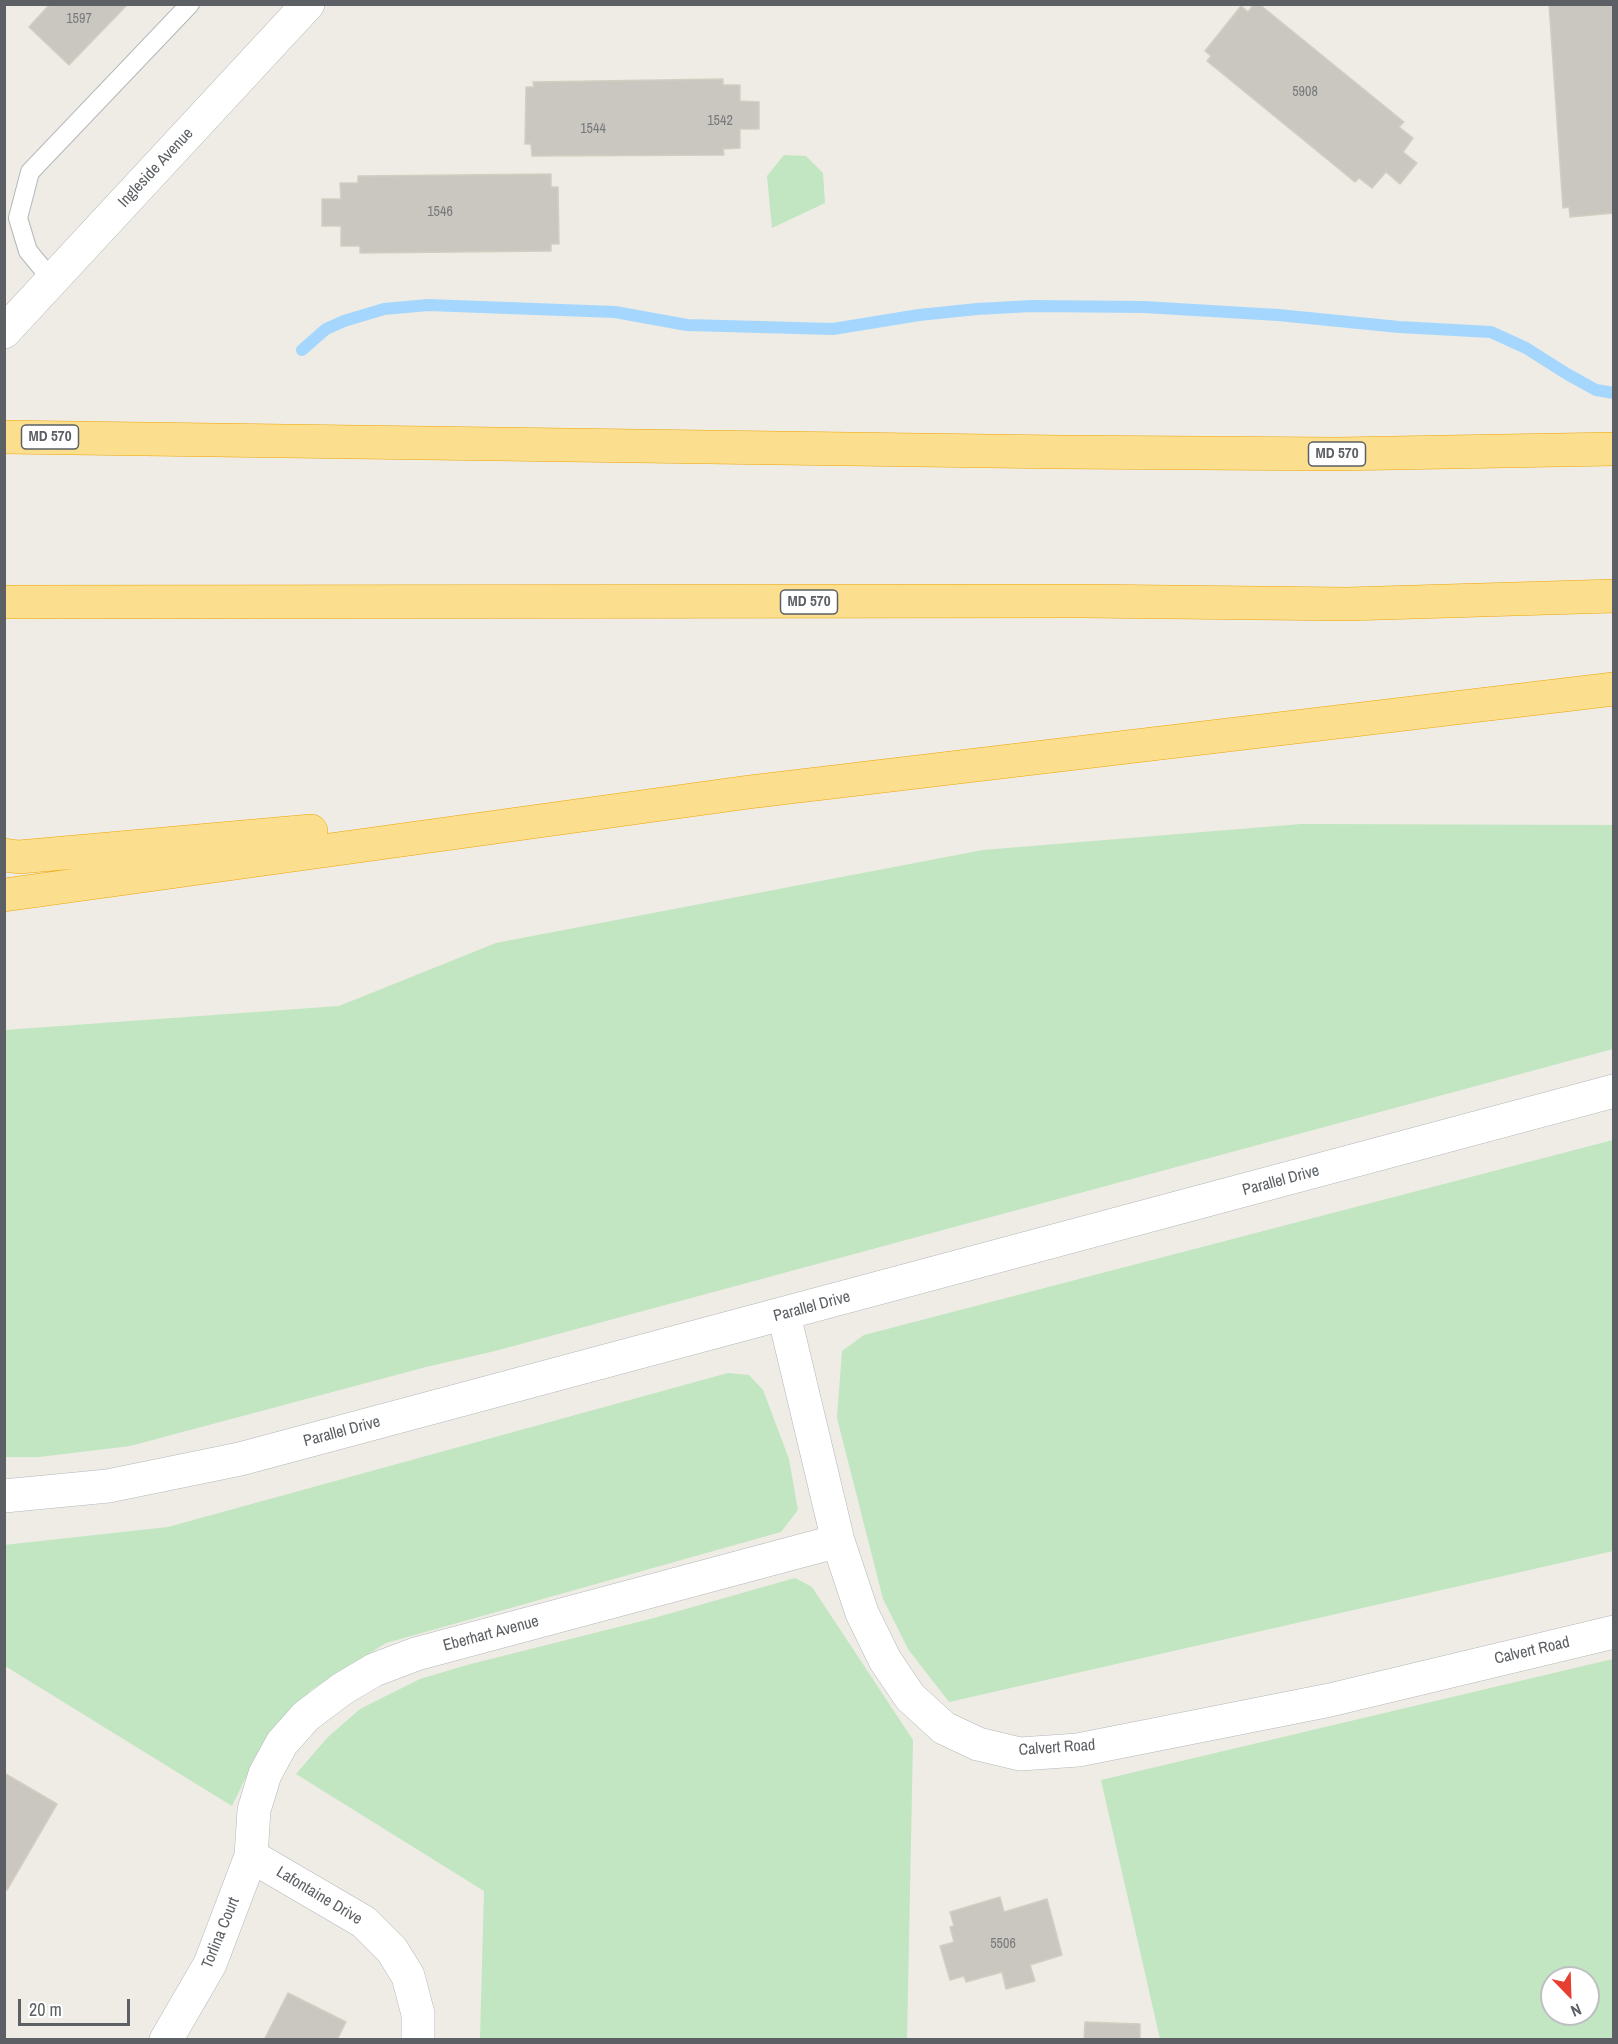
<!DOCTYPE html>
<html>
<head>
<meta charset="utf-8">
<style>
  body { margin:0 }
  #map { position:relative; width:1618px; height:2044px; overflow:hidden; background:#eeece4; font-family:"Archivo Narrow",sans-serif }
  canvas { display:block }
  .frame { position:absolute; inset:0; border:6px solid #5c6064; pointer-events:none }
  .north { position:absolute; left:1540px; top:1966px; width:60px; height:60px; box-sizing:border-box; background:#fff; border:2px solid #bebfc1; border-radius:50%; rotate:157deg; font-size:16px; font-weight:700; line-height:24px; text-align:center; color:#5c6064 }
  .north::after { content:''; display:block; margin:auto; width:21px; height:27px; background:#e63f32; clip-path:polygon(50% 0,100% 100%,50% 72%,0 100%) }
  .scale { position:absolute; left:18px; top:1999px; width:112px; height:27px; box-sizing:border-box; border:3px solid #5c6064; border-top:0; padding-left:8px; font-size:18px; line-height:21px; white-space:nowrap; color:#5c6064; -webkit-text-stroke:4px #fff; paint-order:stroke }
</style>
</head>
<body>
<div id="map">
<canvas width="1618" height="2044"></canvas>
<div class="frame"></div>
<div class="north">N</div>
<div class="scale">20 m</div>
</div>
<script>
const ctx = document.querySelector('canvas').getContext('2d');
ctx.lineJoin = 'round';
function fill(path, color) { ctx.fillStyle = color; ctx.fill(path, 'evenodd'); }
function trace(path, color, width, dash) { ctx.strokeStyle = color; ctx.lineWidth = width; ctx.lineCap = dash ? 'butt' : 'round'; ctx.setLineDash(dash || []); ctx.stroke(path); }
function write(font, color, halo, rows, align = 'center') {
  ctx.font = font + ' "Archivo Narrow",sans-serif'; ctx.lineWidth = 4.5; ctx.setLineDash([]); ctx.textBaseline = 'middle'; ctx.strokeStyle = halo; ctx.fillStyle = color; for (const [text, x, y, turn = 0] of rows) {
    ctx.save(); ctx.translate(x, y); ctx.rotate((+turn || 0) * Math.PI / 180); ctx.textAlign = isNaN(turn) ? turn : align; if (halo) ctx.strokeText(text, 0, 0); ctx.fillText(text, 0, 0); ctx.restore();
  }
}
fill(new Path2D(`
  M784,155l22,1 17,17 2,30 -53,25 -5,-52z
  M1301,824l312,1v224l-1118,302 -69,16 -296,79 -91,11h-34v-427l334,-24 157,-63 487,-93z
  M1613,1140v411l-664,151 -41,-53 -25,-50 -46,-181 5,-67 22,-16z
  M728,1373l21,2 14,15 26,69 9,51 -17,22 -395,111 -75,47 -51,58 -28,58 -227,-140 -1,-121 164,-18z
  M795,1578l17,9 101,153 -6,299h-427l4,-148 -188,-117 31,-36 33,-29 60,-30 47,-14 187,-47z
  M1613,1659v380h-453l-59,-259zM1552,1978h36v36h-36z`), '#c1e6c1');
trace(new Path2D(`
  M302,350l24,-21 18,-8 40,-12 44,-4 187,7 72,13 146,4 86,-14 58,-6 55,-3 112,1 134,8 121,12 92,5 35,16 41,26 29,16 18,3`), '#a5d7fe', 12);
const building = new Path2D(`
  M50,4h78l-59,61 -40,-38z
  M1254,4h5l145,118 -5,5 14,11 -10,14 14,11 -17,21 -14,-12 -14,16 -13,-10 -4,4 -148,-121 4,-5 -6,-5 36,-45 7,6z
  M1549,4h65v209l-44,4 -1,-10 -6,1z
  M723,79v6h17v16l19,1v27h-19v19l-17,1 1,6 -192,1 -1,-12h-6l1,-57h8l-1,-5z
  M551,174v13h7l1,57h-8v7l-191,2v-7h-19v-20h-19v-27h19l-1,-16h18v-7z
  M4,1773l53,31 -50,86 -3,-1z
  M1000,1897l4,15 43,-13 15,56 -32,10 5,16 -29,8 -4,-17 -36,10 -2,-6 -14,4 -10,-34 14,-4 -4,-15 4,-1 -4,-14z
  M288,1993l58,29 -9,18h-73z
  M1085,2022l55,2v16h-56z`);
fill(building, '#cac7c1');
trace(building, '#d3cec2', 1.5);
const lane = new Path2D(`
  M52,280l-24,-29 -10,-33 12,-46 160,-168`);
const street = new Path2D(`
  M784,1315l54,226 24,72 23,47 25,37 34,31 34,16 42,10 58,-4 252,-50 284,-68
  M251,1856l113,66 28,28 16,26 10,38v26
  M166,2040l44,-76 41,-108 3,-46 11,-36 17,-31 24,-27 36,-27 32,-19 42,-16 422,-113`);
const secondary = new Path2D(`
  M4,332l304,-328
  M4,1496l104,-10 132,-27 1374,-368`);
const highway = new Path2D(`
  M4,437l1056,15 277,2 277,-5
  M4,602l1079,-1 264,3 267,-8
  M4,855l15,2 292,-26
  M4,895l745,-103 865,-103`);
trace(lane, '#b4b7bb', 20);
trace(street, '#b4b7bb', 34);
trace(secondary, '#b3b7bb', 34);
trace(highway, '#efa504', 34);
trace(lane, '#fff', 18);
trace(street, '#fff', 33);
trace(secondary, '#fff', 33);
trace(highway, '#fbdf8e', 33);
write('14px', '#787a7b', null, [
  ["1597",79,19],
  ["5908",1305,92],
  ["1542",720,121],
  ["1544",593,129],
  ["1546",440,212],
  ["5506",1003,1944]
]);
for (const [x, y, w] of [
  [50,437,57],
  [1337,454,57],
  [809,602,57]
]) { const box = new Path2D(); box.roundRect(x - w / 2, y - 12, w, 24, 4.5); ctx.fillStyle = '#fff'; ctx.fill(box); trace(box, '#5c6064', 1.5); }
write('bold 15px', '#5c6064', null, [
  ["MD 570",50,437],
  ["MD 570",1337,454],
  ["MD 570",809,602]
]);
write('16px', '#5c6064', '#fff', [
  ["Ingleside Avenue",156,168,-47],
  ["Parallel Drive",1281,1181,-15],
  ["Parallel Drive",812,1307,-15],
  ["Parallel Drive",342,1432,-15],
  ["Eberhart Avenue",491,1634,-15],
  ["Calvert Road",1532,1651,-13],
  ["Calvert Road",1057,1748,-4],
  ["Lafontaine Drive",319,1896,31],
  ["Torlina Court",221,1933,-68]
]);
</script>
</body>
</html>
